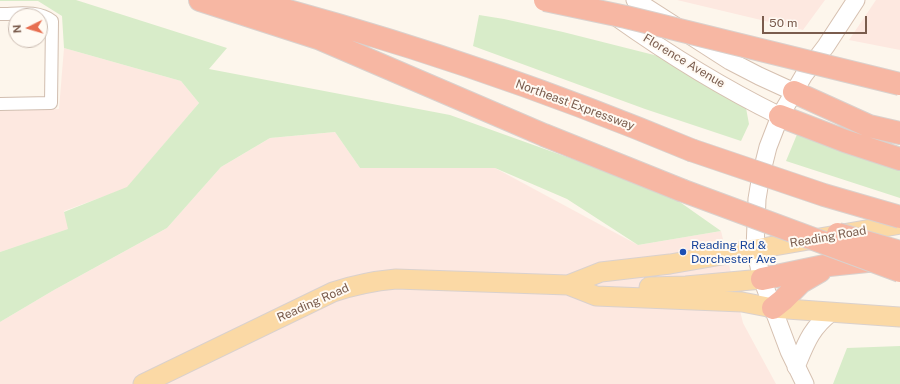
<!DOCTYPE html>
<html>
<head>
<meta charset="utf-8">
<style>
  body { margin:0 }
  #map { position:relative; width:900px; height:384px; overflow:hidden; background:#fdf6ec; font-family:"Public Sans",sans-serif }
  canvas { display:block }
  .north { position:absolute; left:8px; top:8px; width:40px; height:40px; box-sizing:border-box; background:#fffaf3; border:1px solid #cabbb1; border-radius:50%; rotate:265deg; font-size:11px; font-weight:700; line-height:16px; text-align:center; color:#7a5c4d }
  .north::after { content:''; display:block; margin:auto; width:14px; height:18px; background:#e76f51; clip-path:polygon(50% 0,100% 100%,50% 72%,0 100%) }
  .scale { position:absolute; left:762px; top:16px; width:105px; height:18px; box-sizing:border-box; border:2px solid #7a5c4d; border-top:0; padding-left:5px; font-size:12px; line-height:14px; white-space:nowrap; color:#7a5c4d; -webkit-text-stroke:3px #fffaf3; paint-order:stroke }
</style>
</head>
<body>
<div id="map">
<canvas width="900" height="384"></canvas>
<div class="north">N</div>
<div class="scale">50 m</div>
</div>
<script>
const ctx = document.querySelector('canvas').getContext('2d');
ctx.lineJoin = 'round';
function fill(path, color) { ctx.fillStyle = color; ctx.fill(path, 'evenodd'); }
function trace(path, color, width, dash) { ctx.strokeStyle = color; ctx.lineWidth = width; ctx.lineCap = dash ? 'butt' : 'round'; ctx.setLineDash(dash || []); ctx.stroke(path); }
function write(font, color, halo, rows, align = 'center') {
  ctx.font = font + ' "Public Sans",sans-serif'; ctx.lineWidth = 4; ctx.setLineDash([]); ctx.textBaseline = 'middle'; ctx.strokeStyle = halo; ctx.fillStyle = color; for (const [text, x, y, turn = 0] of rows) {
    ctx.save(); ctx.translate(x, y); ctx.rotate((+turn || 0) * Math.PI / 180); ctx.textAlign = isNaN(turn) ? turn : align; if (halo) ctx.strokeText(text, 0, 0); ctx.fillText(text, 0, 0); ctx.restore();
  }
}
fill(new Path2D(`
  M677,0h148l-22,30z
  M876,0h24v50l-51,-10z
  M64,48l117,33 18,22 -72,85 -63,23 5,18 -69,23v-141l59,-2z
  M335,132l25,36h135l143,77 83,-14 22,92 33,61h-776v-62l54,-32 113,-62 54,-61 49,-29z`), '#fde8e0');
fill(new Path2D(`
  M0,0h76l151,48 -18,21 241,46 217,78 54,38 -83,14 -71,-46 -72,-31h-135l-25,-36 -65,6 -49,29 -54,61 -113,62 -54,32v-70l68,-23 -4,-17 63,-25 72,-84 -18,-22 -117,-33 -2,-32 -24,-15h-38z
  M479,15l25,4 59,13 99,25 84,51 3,16 -8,17 -96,-32 -172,-63z
  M798,132l102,36v30l-114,-37z
  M900,346v38h-67l14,-36z`), '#d8ecc9');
const street = new Path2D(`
  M0,14c17,0 38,-4 52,7l-1,82 -51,1`);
const secondary = new Path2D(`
  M635,0l95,61 29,15 35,16
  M616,17c52,37 107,71 164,99
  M796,367c10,-24 15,-39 36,-55
  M805,384l-16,-33 -27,-72 -7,-30 2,-50 4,-24 7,-28 12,-31 24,-41 22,-29 30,-46`);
const primary = new Path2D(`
  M568,285l33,-13 69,-8 230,-40
  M649,287l37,-1 76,-7
  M143,384l190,-92c21,-7 41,-11 63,-13l172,6 28,11 146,6 31,6 127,9`);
const highway = new Path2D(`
  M200,0l118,38 226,97 137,55
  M247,0c151,39 300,90 444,150
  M794,92l75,34 31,7
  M780,116l65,25 55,18
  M762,279l67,-14 48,-5
  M773,308l10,-8 18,-18 19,-11`);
trace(street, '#d1beb0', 14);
trace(secondary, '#d6c0b0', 19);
trace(primary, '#dad1cd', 21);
trace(highway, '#dad1cd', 24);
trace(street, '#fff', 12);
trace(secondary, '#fff', 17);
trace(primary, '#fbd9a5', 19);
trace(highway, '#f7b7a3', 22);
const highwayBridge = new Path2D(`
  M545,0l81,17 274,67
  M691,150l133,45 76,22
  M681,190l219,81
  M838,234l62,18`);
trace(highwayBridge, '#dad1cd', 24, []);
trace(highwayBridge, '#f7b7a3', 22);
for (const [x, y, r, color] of [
  [683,252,4,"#1a4fb4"]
]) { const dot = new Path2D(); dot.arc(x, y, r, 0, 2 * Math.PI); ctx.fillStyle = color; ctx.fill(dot); trace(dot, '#fffaf3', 1.5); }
write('12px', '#7a5c4d', '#fffaf3', [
  ["Florence Avenue",684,61,31],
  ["Northeast Expressway",575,105,20],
  ["Reading Road",828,237,-10],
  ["Reading Road",313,303,-24]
]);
write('12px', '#164399', '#fffaf3', [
  ["Reading Rd &",691,245],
  ["Dorchester Ave",691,259]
], 'left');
</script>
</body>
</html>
